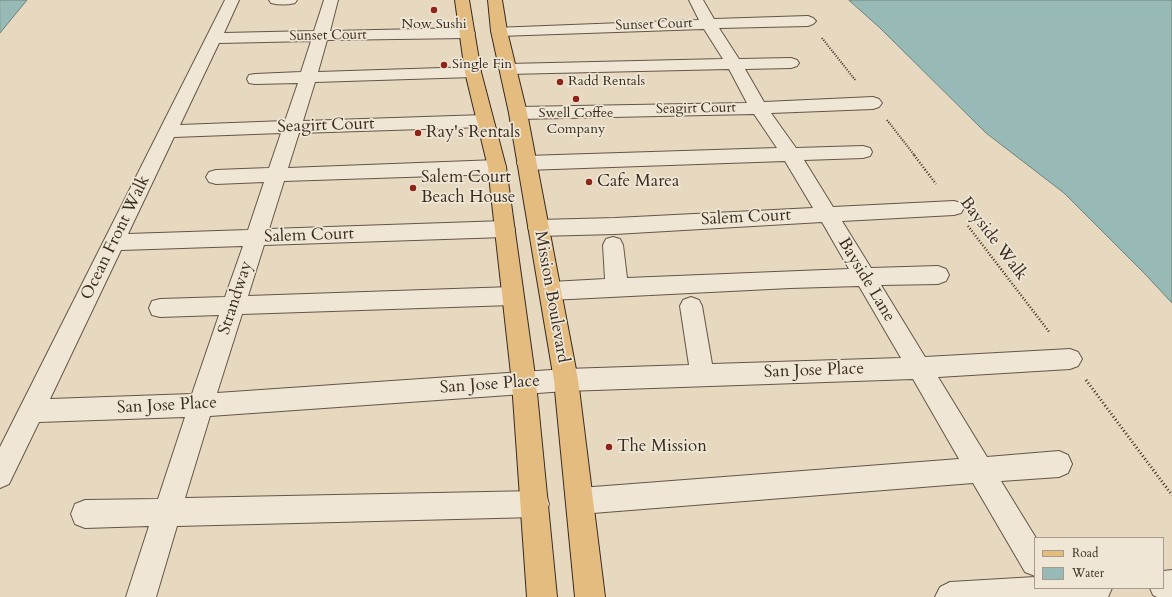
<!DOCTYPE html>
<html>
<head>
<meta charset="utf-8">
<style>
  body { margin:0 }
  #map { position:relative; width:1172px; height:597px; overflow:hidden; background:#e7d9c0; font-family:Cardo,serif }
  canvas { display:block }
  .legend { position:absolute; left:1034px; top:537px; width:130px; height:52px; box-sizing:border-box; background:#efe6d6; border:1px solid #a69b8d; margin:0; padding:5px 7px; list-style:none; font-size:12px; color:#382b1f }
  .legend li { display:flex; align-items:center; gap:8px; height:20px }
  .legend b { width:20px; border:1px solid #a69b8d }
</style>
</head>
<body>
<div id="map">
<canvas width="1172" height="597"></canvas>
<ul class="legend">
<li><b style="height:5px;background:#e4bc80"></b>Road</li>
<li><b style="height:11px;background:#97bab6"></b>Water</li>
</ul>
</div>
<script>
const ctx = document.querySelector('canvas').getContext('2d');
ctx.lineJoin = 'round';
function fill(path, color) { ctx.fillStyle = color; ctx.fill(path, 'evenodd'); }
function trace(path, color, width, dash) { ctx.strokeStyle = color; ctx.lineWidth = width; ctx.lineCap = dash ? 'butt' : 'round'; ctx.setLineDash(dash || []); ctx.stroke(path); }
function write(font, color, halo, rows, align = 'center') {
  ctx.font = font + ' Cardo,serif'; ctx.lineWidth = 3.5; ctx.setLineDash([]); ctx.textBaseline = 'middle'; ctx.strokeStyle = halo; ctx.fillStyle = color; for (const [text, x, y, turn = 0] of rows) {
    ctx.save(); ctx.translate(x, y); ctx.rotate((+turn || 0) * Math.PI / 180); ctx.textAlign = isNaN(turn) ? turn : align; if (halo) ctx.strokeText(text, 0, 0); ctx.fillText(text, 0, 0); ctx.restore();
  }
}
const water = new Path2D(`
  M0,0h27l-27,33z
  M849,0h323v303l-27,-29 -81,-81 -78,-60 -106,-105z`);
fill(water, '#97bab6');
trace(water, '#71817a', 1);
const minor = new Path2D(`
  M225,0h14l-15,33 90,-2 10,-31h14l-8,31 137,-3 6,2 2,3 -2,3 -6,2 -140,2 -9,32 155,-5 6,1 2,4 -2,4 -6,1 -158,5 -12,39 181,-6 6,2 3,4 -3,4 -6,2 -185,6 -11,35 209,-8 7,2 2,5 -2,5 -7,2 -213,7 -15,48 236,-8 7,3 3,5 -3,5 -7,3 -241,8 -16,51 264,-9 8,3 3,6 -3,6 -8,3 -270,9 -25,79 349,-24 123,-4 -9,-59 3,-6 8,-3 8,3 3,6 10,58 189,-6 -42,-72 -69,2 -239,12 -8,-3 -3,-6 3,-6 8,-3 54,-3 -2,-34 3,-6 7,-2 7,2 3,6 4,33 222,-9 -27,-47 -207,12 -77,2 -7,-3 -3,-5 3,-5 7,-3 77,-2 198,-10 -28,-47 -259,9 -7,-2 -2,-5 2,-5 7,-2 251,-8 -23,-34 -236,5 -6,-2 -3,-4 3,-4 6,-2 229,-4 -18,-34 -221,5 -6,-1 -2,-4 2,-4 6,-1 215,-5 -19,-30 -205,7 -5,-2 -3,-3 3,-3 205,-8 -10,-20h14l11,19 94,-3 5,2 3,3 -3,3 -5,2 -89,2 20,31 52,-1 6,2 2,3 -2,3 -6,2 -46,1 19,33 109,-5 6,2 3,4 -3,4 -6,2 -102,4 25,35 67,-2 7,2 2,4 -2,4 -7,2 -59,2 29,47 121,-6 7,2 3,5 -3,5 -7,2 -112,6 29,47 67,-2 8,3 3,6 -3,6 -8,3 -57,1 44,72 145,-8 8,3 4,7 -4,7 -8,3 -132,8 49,80 72,-6 9,4 4,9 -4,9 -9,4 -58,4 35,57h-1v38l-10,-4 -52,-89 -393,31 -10,-3 -3,-10 3,-10 10,-3 379,-29 -46,-80 -347,12 -356,25 -25,82 351,-7 10,3 3,10 -3,10 -10,3 -359,9 -21,71h-30l23,-71 -64,2 -10,-4 -4,-10 4,-10 10,-4 73,-1 27,-82 -146,5 -30,62 -9,4v-41zM311,41l-10,31 -46,2 -6,1 -2,4 2,4 6,1 43,-1 -13,38 -105,4 39,-82zM281,133l-12,35 -53,2 -7,2 -3,5 3,5 7,2 48,-2 -16,48 -120,4 46,-97zM243,246l-18,51 -65,2 -8,2 -3,7 3,7 8,2 59,-2 -27,79 -142,5 71,-149z
  M269,0h28l-2,3c-8,2 -16,2 -24,0z
  M1172,570v27h-15l-4,-2 -3,-7h13v-17z
  M1035,577v11h77l-4,9h-173l5,-10 10,-5z`);
const major = new Path2D(`
  M455,0h14l12,72 25,95 30,216 21,214h-30l-15,-214 -24,-216 -23,-95z
  M488,0h14l5,31 20,82 51,267 27,217h-30l-21,-217 -45,-267 -18,-82z`);
trace(minor, '#645647', 2);
trace(major, '#382b1f', 2);
trace(new Path2D(`
  M822,38l34,43
  M887,120l28,36`), '#382b1f', 2, [1, 1.5]);
trace(new Path2D(`
  M914,155l22,29
  M968,226l82,107`), '#382b1f', 2.5, [1, 2]);
trace(new Path2D(`
  M1086,380l86,115`), '#382b1f', 3, [1, 2.5]);
fill(minor, '#efe6d6');
fill(major, '#e4bc80');
for (const [x, y, r, color] of [
  [434,10,4,"#8f2418"],
  [444,65,4,"#8f2418"],
  [560,82,4,"#8f2418"],
  [576,99,4,"#8f2418"],
  [418,133,4,"#8f2418"],
  [589,182,4,"#8f2418"],
  [413,188,4,"#8f2418"],
  [609,447,4,"#8f2418"]
]) { const dot = new Path2D(); dot.arc(x, y, r, 0, 2 * Math.PI); ctx.fillStyle = color; ctx.fill(dot); trace(dot, '#efe6d6', 1.5); }
write('14px', '#382b1f', '#efe6d6', [
  ["Now Sushi",434,25],
  ["Single Fin",452,65,"left"],
  ["Radd Rentals",568,82,"left"],
  ["Swell Coffee",576,114],
  ["Company",576,130]
]);
write('14px', '#382b1f', '#efe6d6', [
  ["Sunset Court",654,25,-2],
  ["Sunset Court",328,36,-1],
  ["Seagirt Court",696,109,-1]
]);
write('17px', '#382b1f', '#efe6d6', [
  ["Seagirt Court",326,126,-2],
  ["Salem Court",746,218,-3],
  ["Salem Court",309,236,-2],
  ["Ocean Front Walk",116,238,-64],
  ["Bayside Walk",993,239,53],
  ["Bayside Lane",866,280,59],
  ["Mission Boulevard",551,297,80],
  ["Strandway",236,298,-72],
  ["San Jose Place",814,371,-2],
  ["San Jose Place",490,385,-4],
  ["San Jose Place",167,406,-3]
]);
write('17px', '#382b1f', '#efe6d6', [
  ["Ray's Rentals",426,133],
  ["Salem Court",421,178],
  ["Beach House",421,198],
  ["Cafe Marea",597,182],
  ["The Mission",617,447]
], 'left');
</script>
</body>
</html>
